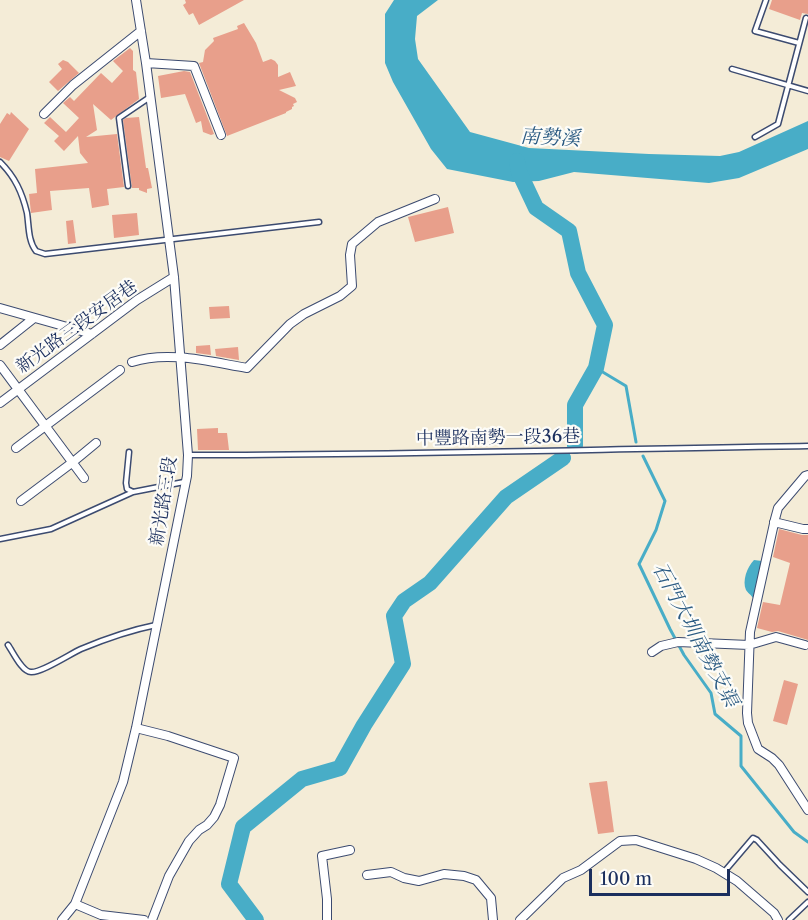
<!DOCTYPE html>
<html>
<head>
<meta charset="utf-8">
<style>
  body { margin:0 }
  #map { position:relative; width:808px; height:920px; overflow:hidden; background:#f4ecd7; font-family:"Libre Caslon Text",serif }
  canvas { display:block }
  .scale { position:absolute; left:589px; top:869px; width:141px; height:27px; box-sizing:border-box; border:3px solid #1b2f5e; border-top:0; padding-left:8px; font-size:18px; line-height:21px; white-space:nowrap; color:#1b2f5e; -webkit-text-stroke:4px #fdfcf7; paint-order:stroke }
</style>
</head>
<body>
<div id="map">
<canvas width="808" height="920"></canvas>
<div class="scale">100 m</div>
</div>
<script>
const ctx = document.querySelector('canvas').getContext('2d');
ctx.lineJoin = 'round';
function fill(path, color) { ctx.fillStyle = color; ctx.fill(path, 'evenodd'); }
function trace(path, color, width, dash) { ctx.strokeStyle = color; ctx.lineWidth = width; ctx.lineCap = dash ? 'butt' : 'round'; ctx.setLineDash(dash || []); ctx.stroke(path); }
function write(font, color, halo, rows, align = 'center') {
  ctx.font = font + ' "Libre Caslon Text","Noto Serif TC",serif'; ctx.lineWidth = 4.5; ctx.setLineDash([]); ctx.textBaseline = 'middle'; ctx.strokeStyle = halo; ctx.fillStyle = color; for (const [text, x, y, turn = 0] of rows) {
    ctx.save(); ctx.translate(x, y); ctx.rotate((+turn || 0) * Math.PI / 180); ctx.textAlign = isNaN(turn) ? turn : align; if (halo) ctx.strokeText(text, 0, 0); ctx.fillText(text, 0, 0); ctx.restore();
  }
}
fill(new Path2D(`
  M394,0h44l-21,16 -2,23 3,20 52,73 59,16 120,6 71,2 19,-4 69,-31v28l-69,29 -30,5 -135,-11 -35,9 -26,1 -66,-13 -16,-20 -38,-67 -8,-19v-49z
  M754,560l8,1 -9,37c-1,-2 -6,-6 -7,-8 -4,-9 1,-23 8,-30z`), '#48adc7');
trace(new Path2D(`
  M596,368l30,18 10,56
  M643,456l22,45 -9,29 -17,34 31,65 14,26 27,38 4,21 26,22v30l53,66 14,10`), '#48adc7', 3);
trace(new Path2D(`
  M517,161l2,11 17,36 33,23 9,42 27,52 -9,43 -21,37v41
  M256,920l-27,-36 14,-57 59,-48 38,-11 24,-43 39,-61 -9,-48 10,-15 26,-18 76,-86 57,-39`), '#48adc7', 16);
fill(new Path2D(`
  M185,0h59l-45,25 -6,-12 -4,2 -6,-10 3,-2z
  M772,0h36v14l-6,-1 -2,7 -31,-11z
  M244,23l12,20 7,19 8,-3 4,2 3,4v12l12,-5 6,14 -17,4 16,8 2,4 -4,2 1,2 -2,1v2l-6,3v1l-59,23 -28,-73 4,-1 2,-12 9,-9 -1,-3 25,-9 -1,-3z
  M130,48l3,3v19l3,2 3,27 -28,21 -18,-16 4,26 -11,7 31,-3 7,53 -17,2 2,16 -17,3 -3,-20 -39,3 2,19 -21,3 -2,-19 8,-1 -2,-24 53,-6 -8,-10 -2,-17 -14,15 -10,-10 5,-5 -15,-13 6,-6 16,15 13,-14 -16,-15 7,-6 4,4 27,-28 11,10 11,-12 -10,-10z
  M63,60l5,2 11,11 -21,18 -9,-9 13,-13 -4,-5z
  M184,71l6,1 24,62 -3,1 -8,-3 -2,-11 -5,2 -11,-29 -24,4 -3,-22z
  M11,112l18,17 -20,32 -9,-4v-33l7,-11 3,2z
  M139,117l7,51h2l4,20 -5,1v4l-8,-3v-2h-7l-9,-68 3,-2z
  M448,207l6,26 -39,9 -7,-25z
  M137,213l2,22 -25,3 -2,-23z
  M73,220l3,23 -8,1 -2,-23z
  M229,306l1,12 -20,1 -1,-12z
  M210,345l1,10 -15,-2v-7z
  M238,347l1,13 -23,-4 -1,-7z
  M218,428v5h9l2,17h-31l-1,-21z
  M779,529l23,6h6v105l-30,-9 -6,1 -15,-4 6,-26 17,3 10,-42 -17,-6z
  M784,680l14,4 -11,41 -14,-4z
  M607,781l7,51 -16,2 -9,-51z`), '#e89f8b');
const lane = new Path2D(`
  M766,0l-11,31 44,12
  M732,69l76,22
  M755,137l23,-13 28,-106
  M0,162c15,15 22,30 27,51 2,13 1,28 9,38l9,3 274,-32
  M128,186l-9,-68 31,-21
  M129,452l-3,31 1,6 6,3
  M189,455c206,0 413,-6 619,-9
  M0,539l51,-10 82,-37 51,-10
  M8,645c5,7 14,27 23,27 10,1 39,-18 50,-23 24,-10 50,-19 75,-24
  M724,872l29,-34 4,2 23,25 28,27
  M789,920l19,-18`);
const street = new Path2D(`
  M146,63l48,3 27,69
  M44,114l29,-29 68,-54
  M0,308l92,26
  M0,345l34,-27
  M132,362c36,-12 79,0 115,6l43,-44 14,-10 36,-18 12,-10 -2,-31 2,-11 26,-22 57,-23
  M0,365l84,113
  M0,403l137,-103 37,-23
  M16,448l104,-78
  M808,475l-3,1 -27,32 -3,11 -25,113 -3,81 1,10 10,26 14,9 7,7 29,45
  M21,501l52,-39 23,-19
  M774,522l29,7h5
  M652,652l9,-6 17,-4 71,3 27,-8 29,8
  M136,728l32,8 66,22 -14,47 -6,12 -7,8 -8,5 -10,11 -20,35 -17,44
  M367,875l24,-3 13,6 15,3 25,-7 20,2 12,4 15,18 2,22
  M75,904l26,11 43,5
  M62,920l13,-16 48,-122 13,-54 51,-252 1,-21 -14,-178 -28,-214 -10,-63
  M327,920v-21l-5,-43 28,-6
  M520,920l43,-42 18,-8 39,-29 16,-1 60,19 20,9 21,13 37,32 4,7`);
trace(lane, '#3c4b70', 7);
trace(street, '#3c4b70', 10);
trace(lane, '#fff', 4);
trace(street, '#fff', 8);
write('18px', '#1b2f5e', '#fdfcf7', [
  ["新光路三段安居巷",77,327,-36],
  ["中豐路南勢一段36巷",498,438,-1],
  ["新光路三段",164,501,-81]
]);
write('italic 20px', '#2b5b83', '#fdfcf7', [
  ["南勢溪",550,138,3],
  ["石門大圳南勢支渠",695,635,62]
]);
</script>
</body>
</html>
